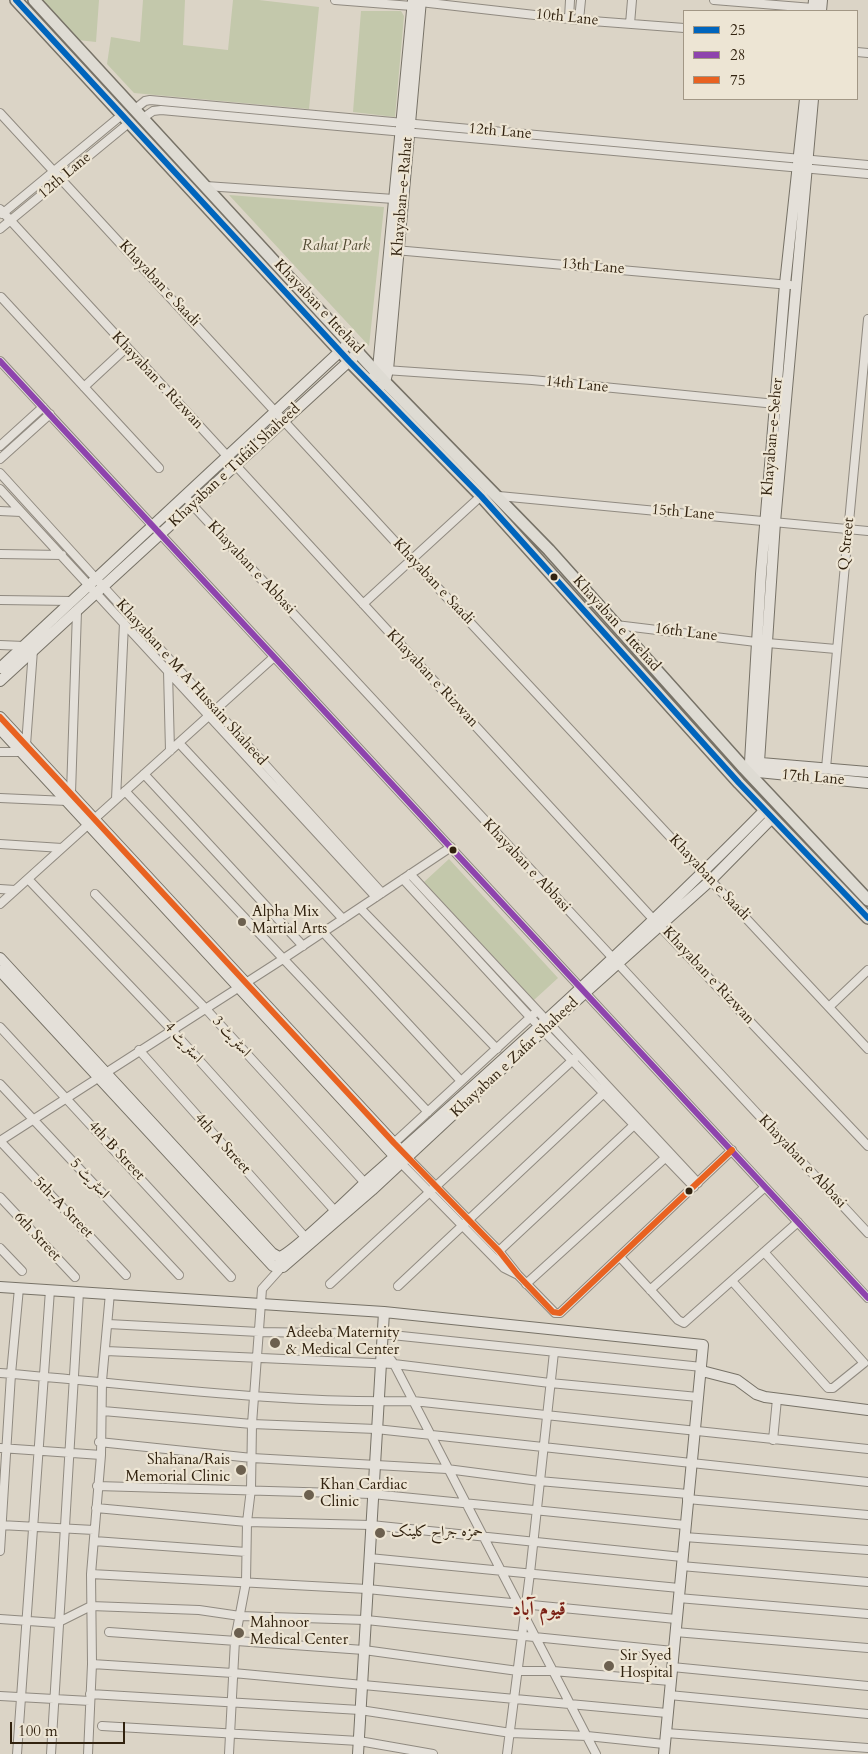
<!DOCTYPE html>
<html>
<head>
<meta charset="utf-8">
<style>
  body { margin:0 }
  #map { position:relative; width:868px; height:1754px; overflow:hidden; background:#dbd4c6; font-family:Cardo,serif }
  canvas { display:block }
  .legend { position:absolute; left:683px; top:10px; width:175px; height:90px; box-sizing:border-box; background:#ede5d4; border:1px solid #a29785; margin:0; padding:6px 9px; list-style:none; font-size:15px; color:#31220f }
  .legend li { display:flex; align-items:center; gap:10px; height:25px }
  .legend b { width:25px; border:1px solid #a29785 }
  .scale { position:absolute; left:10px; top:1722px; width:115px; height:22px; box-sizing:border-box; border:2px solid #31220f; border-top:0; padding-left:6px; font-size:15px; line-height:18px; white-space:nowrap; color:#31220f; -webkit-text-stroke:4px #ede5d4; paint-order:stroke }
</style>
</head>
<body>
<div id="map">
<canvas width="868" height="1754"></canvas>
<ul class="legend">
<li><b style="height:6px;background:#0065bd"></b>25</li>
<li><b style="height:6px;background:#8e44ad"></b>28</li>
<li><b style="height:6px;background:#e86221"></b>75</li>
</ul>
<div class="scale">100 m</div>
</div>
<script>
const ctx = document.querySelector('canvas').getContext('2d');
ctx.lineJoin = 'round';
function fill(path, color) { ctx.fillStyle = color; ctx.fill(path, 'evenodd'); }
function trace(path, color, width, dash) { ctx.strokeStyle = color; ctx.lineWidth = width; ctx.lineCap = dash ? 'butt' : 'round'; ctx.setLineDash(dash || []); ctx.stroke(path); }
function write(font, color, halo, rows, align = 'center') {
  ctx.font = font + ' Cardo,Amiri,serif'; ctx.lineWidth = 4.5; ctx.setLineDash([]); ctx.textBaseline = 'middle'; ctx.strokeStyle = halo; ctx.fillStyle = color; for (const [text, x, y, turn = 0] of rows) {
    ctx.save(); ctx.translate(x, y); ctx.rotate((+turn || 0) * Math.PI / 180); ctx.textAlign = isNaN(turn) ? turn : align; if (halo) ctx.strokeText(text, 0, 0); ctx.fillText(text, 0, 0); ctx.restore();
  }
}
fill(new Path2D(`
  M40,0h59l-3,42 -18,-2z
  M143,0h42l-2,45 45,5 5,-50h26l60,7 -10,102 -175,-16 -27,-29 4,-27 29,5z
  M361,11h40l3,5 -9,101 -42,-5z
  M229,195l155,12 -15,139z
  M449,859l109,119 -24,22 -110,-118z`), '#c3c8ab');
const street = new Path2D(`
  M335,0l77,6
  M714,0l99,8
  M420,2l159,18 105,8
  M569,18l1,-18
  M579,20l2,-20
  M630,24l2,-24
  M857,52l11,1
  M135,109l10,-8 5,-1 718,65
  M0,113l411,446 457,490
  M143,118l10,-7 8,-1 707,64
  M206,186l188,13
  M0,209l653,710 215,227
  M2,214l121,-100
  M0,229l130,-107
  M395,250l395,35
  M1,297l158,171
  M0,361l868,937
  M385,370l147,10 244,24
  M84,387l42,-39
  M0,446l43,-39
  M0,459l50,-45
  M0,473l382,420
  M0,489l376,408
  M499,496l369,35
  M185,497l683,736
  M0,511l21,1
  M0,554l62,1
  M0,600l72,1
  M363,604l118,-108
  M616,625l140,17 80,7
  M0,645l24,1
  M168,671l2,80
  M179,743l164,176
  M26,745l7,-95
  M0,752h20
  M826,768l42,-449
  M144,774l159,172
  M125,791l303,321
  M71,793l6,-182
  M0,798l67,3
  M116,799l8,-176
  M0,844l62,4
  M410,874l288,309
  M28,879l143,150 164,182
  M403,879l128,139 163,169
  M0,889l15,1
  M95,894l110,114 160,175
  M0,904l274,-247
  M360,908l137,141
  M323,932l138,149
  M829,1007l39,-37
  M0,1027l231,250
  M139,1050l166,187
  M0,1084l179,191
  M0,1141l283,-182 168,-112
  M0,1141l126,134
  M394,1143l140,-129
  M407,1157l92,94 19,24 37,38h5l172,-163
  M401,1163l103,105 12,6
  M0,1197l75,80
  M0,1248l22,23
  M499,1251l135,-126
  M620,1257l58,63 6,3 114,-101
  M732,1281l96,107h5l31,-25 -100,-111
  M330,1284l246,-227
  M526,1284l139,-126
  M398,1286l208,-195
  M650,1290l115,-103
  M108,1324l151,8 123,2 320,33
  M382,1347l12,17 202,390
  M106,1351l288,13 156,19 148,14
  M0,1373c137,11 275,31 413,28l455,48
  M103,1411l149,13 124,5 492,53
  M773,1440l4,-41
  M99,1442l153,16 195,11 92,12 149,13
  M0,1448l101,7
  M97,1486l275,8 313,31
  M687,1499l181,16
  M96,1508l151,14 124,3 311,32
  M0,1525l94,5
  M684,1537l184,13
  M94,1541l152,11
  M0,1551l11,-177 8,-86
  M369,1558l310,30
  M681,1566l187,16
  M91,1574l276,15 309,30
  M678,1598l190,16
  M0,1619l57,4 34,-17 108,4 41,6 126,4 307,31
  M109,1632l255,18 154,21h35l117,10
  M675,1632l193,16
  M92,1664l141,9 434,40
  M672,1667l196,19
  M90,1694l270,16 151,23 76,3 77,8
  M669,1695l199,19
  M0,1696l90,5
  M102,1726l257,15 74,13
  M666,1733l202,15
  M17,1754l33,-464
  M51,1754c9,-154 20,-308 28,-462
  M88,1754l4,-90 -1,-90 10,-119 1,-74 8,-88
  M229,1754l6,-114 11,-58 1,-60 4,-33 1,-65 10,-135 17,-19v-8
  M507,1754l23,-181 24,-221`);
const secondary = new Path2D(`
  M813,11l1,-11
  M821,11l1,-11
  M805,99l-20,185 -24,290 -11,188 8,10 110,11
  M373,378l5,-9 35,-369
  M381,385l4,-3 3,-12 33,-370
  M0,668l350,-326
  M0,681l359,-329
  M0,717l405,438
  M0,729l399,432
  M759,762l16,-240 38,-423
  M759,762l2,1 107,9
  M0,958l272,295 7,4c13,-3 74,-63 88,-76 135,-120 271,-242 398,-371
  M0,971l273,295 10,1 89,-77 177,-165 162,-145 61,-62
  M0,1287l384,25 319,33 -39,409
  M702,1371l35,9 19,14 9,3 103,13
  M358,1754l26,-442`);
const primary = new Path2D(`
  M16,0l333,361 132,135 258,287 129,135
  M34,0l351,382 164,168 195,218 124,132`);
trace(street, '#908a80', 10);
trace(secondary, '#777267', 12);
trace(primary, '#777267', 14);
trace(street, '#e4e0d9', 8);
trace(secondary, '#e4e0d9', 10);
trace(primary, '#dedbd3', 11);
trace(new Path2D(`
  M16,0l333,361 132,135 258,287 129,135`), '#0065bd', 6);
trace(new Path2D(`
  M0,361l868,937`), '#8e44ad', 6);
trace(new Path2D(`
  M0,717l394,426 105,108 19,24 35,37 7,1 172,-163`), '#e86221', 6);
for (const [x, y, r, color] of [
  [554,577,4.5,"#31220f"],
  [453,850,4.5,"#31220f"],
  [242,922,5,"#6c604f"],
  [689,1191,4.5,"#31220f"],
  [275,1343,6,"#6c604f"],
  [241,1470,6,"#6c604f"],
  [309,1495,6,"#6c604f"],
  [380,1533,6,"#6c604f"],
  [239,1633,6,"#6c604f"],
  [609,1666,6,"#6c604f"]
]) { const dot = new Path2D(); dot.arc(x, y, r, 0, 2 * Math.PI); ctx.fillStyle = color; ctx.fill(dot); trace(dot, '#ede5d4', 2); }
write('15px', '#31220f', '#ede5d4', [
  ["10th Lane",567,18,6],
  ["12th Lane",500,132,5],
  ["12th Lane",65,176,-40],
  ["Khayaban-e-Rahat",403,197,-85],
  ["13th Lane",593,267,5],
  ["Khayaban e Saadi",159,284,47],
  ["Khayaban e Ittehad",318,307,47],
  ["Khayaban e Rizwan",157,381,47],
  ["14th Lane",577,385,6],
  ["Khayaban-e-Seher",773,437,-85],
  ["Khayaban e Tufail Shaheed",235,466,-43],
  ["15th Lane",683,513,5],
  ["Q Street",847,544,-84],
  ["Khayaban e Abbasi",251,568,47],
  ["Khayaban e Saadi",433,582,47],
  ["Khayaban e Ittehad",616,624,48],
  ["16th Lane",686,633,7],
  ["Khayaban e Rizwan",432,679,47],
  ["Khayaban e M A Hussain Shaheed",191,683,48],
  ["17th Lane",813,778,5],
  ["Khayaban e Abbasi",526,866,47],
  ["Khayaban e Saadi",709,878,47],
  ["Khayaban e Rizwan",708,976,47],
  ["اسٹریٹ 3",231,1037,48],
  ["اسٹریٹ 4",183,1043,48],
  ["Khayaban e Zafar Shaheed",515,1058,-43],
  ["4th A Street",222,1144,48],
  ["4th B Street",116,1151,47],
  ["Khayaban e Abbasi",802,1162,47],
  ["اسٹریٹ 5",89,1179,47],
  ["5th-A Street",63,1208,46],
  ["6th Street",37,1237,47]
]);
write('italic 15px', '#504930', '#ede5d4', [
  ["Rahat Park",336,247]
]);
write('15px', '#31220f', '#ede5d4', [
  ["Alpha Mix",252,913],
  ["Martial Arts",252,930],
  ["Adeeba Maternity",286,1334],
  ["& Medical Center",286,1351],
  ["Shahana/Rais",230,1461,"right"],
  ["Memorial Clinic",230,1478,"right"],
  ["Khan Cardiac",320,1486],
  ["Clinic",320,1503],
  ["حمزہ جراح کلینک",391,1533],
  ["Mahnoor",250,1624],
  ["Medical Center",250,1641],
  ["Sir Syed",620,1657],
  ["Hospital",620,1674]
], 'left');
write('bold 20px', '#7a1f14', '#ede5d4', [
  ["قیوم آباد",539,1610]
]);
</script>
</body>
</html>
